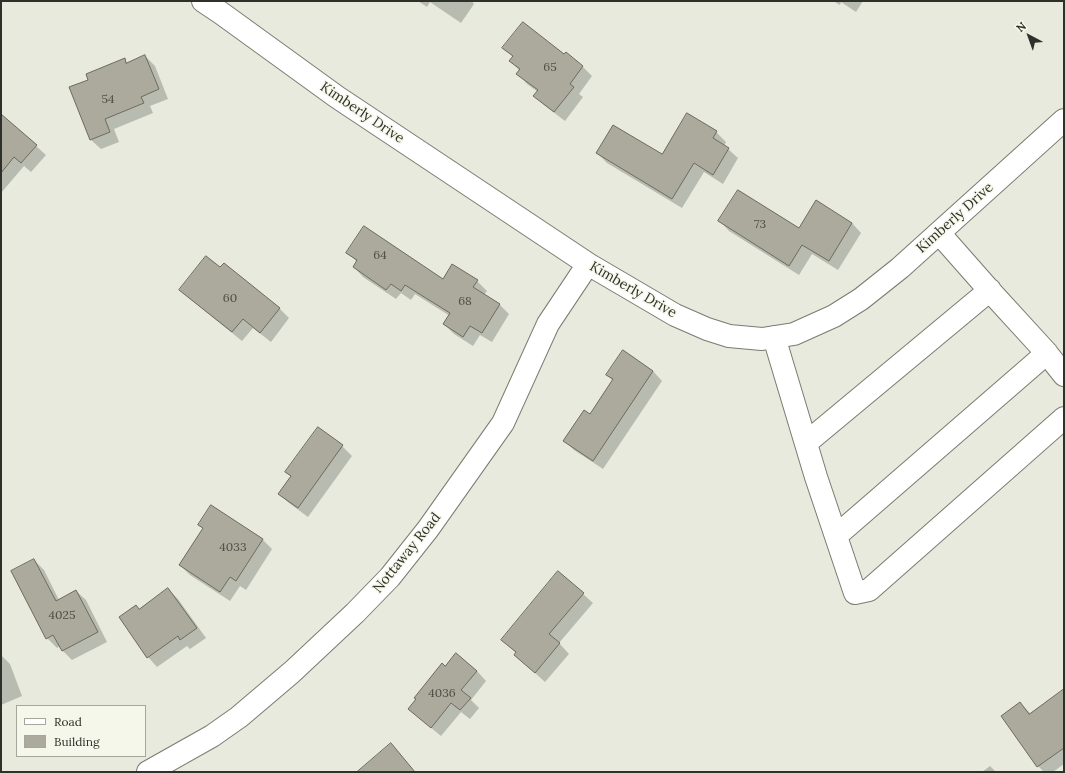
<!DOCTYPE html>
<html>
<head>
<meta charset="utf-8">
<style>
  body { margin:0 }
  #map { position:relative; width:1065px; height:773px; overflow:hidden; background:#e7eadc; font-family:Lora,serif }
  canvas { display:block }
  .frame { position:absolute; inset:0; border:2px solid #2e302a; pointer-events:none }
  .legend { position:absolute; left:16px; top:705px; width:130px; height:52px; box-sizing:border-box; background:#f4f7e9; border:1px solid #a5a79d; margin:0; padding:5px 7px; list-style:none; font-size:12px; color:#2e302a }
  .legend li { display:flex; align-items:center; gap:8px; height:20px }
  .legend b { width:20px; border:1px solid #a5a79d }
  .north { position:absolute; left:1009px; top:16px; width:40px; height:40px; -webkit-text-stroke:3px #f4f7e9; paint-order:stroke; rotate:319deg; font-size:11px; font-weight:700; line-height:16px; text-align:center; color:#2e302a }
  .north::after { content:''; display:block; margin:auto; width:14px; height:18px; background:#2e302a; clip-path:polygon(50% 0,100% 100%,50% 72%,0 100%) }
</style>
</head>
<body>
<div id="map">
<canvas width="1065" height="773"></canvas>
<div class="frame"></div>
<ul class="legend">
<li><b style="height:5px;background:#fff"></b>Road</li>
<li><b style="height:11px;background:#acaa9d"></b>Building</li>
</ul>
<div class="north">N</div>
</div>
<script>
const ctx = document.querySelector('canvas').getContext('2d');
ctx.lineJoin = 'round';
function fill(path, color) { ctx.fillStyle = color; ctx.fill(path, 'evenodd'); }
function trace(path, color, width, dash) { ctx.strokeStyle = color; ctx.lineWidth = width; ctx.lineCap = dash ? 'butt' : 'round'; ctx.setLineDash(dash || []); ctx.stroke(path); }
function write(font, color, halo, rows, align = 'center') {
  ctx.font = font + ' Lora,serif'; ctx.lineWidth = 3; ctx.setLineDash([]); ctx.textBaseline = 'middle'; ctx.strokeStyle = halo; ctx.fillStyle = color; for (const [text, x, y, turn = 0] of rows) {
    ctx.save(); ctx.translate(x, y); ctx.rotate((+turn || 0) * Math.PI / 180); ctx.textAlign = isNaN(turn) ? turn : align; if (halo) ctx.strokeText(text, 0, 0); ctx.fillText(text, 0, 0); ctx.restore();
  }
}
fill(new Path2D(`
  M418,1h54l2,3 -13,19 -31,-21 -3,5z
  M833,1h30l-7,11 -15,-10 -1,3z
  M504,48l60,8 2,-2 17,13 9,9 -13,18 4,3 -18,24 -21,-16 -9,-9 3,-4 -11,-8 -9,-10 2,-3 -10,-10 3,-4z
  M145,56l10,10 13,33 -18,7 3,7 -39,16 5,13 -18,7 -10,-9 -21,-52 19,-8 35,-20 4,3z
  M1,119l35,27 10,9 -15,17 -7,-6 -23,27z
  M716,132l10,10 -2,4 4,3 10,9 -15,26 -19,-12 -22,36 -75,-45 -10,-10 65,3z
  M817,202l35,21 9,10 -23,37 -26,-16 -13,21 -70,-44 -9,-10 79,8z
  M347,252l96,29h34l10,10 -3,4 16,10 9,9 -17,28 -12,-7 -7,11 -19,-12 -10,-10 6,-8 -35,-22 -4,6 -10,-7 -5,6 -33,-22 -9,-10 3,-5z
  M224,265l56,44 9,9 -18,24 -18,-14 -11,13 -52,-42 -10,-9 41,-21z
  M653,371l9,10 -59,88 -29,-19 -9,-9 25,-25 23,-35 -6,-6z
  M342,446l10,10 -44,61 -19,-14 -10,-9 13,-17 -5,-5z
  M211,506l52,34 9,9 -26,41 -6,-4 -10,15 -40,-26 -10,-10 24,-36 -5,-4z
  M34,560l10,10 15,30 17,-9 10,9 21,42 -35,18 -10,-10 -2,-4 -3,2 -10,-10z
  M168,589l10,10 28,39 -16,11 -3,-3 -30,21 -9,-10 -8,-47z
  M583,594l10,9 -34,40 10,11 -24,28 -20,-18 -9,-11 -14,-13z
  M1,655l9,9 12,32 -21,9z
  M456,655l21,16 9,10 -15,19 8,8 -9,11 -9,-7 -20,24 -22,-18 -10,-9z
  M1064,691v73l-11,8h-9l-6,-6 -18,-63 11,11z
  M990,766l6,6h-14z`), '#0003');
const building = new Path2D(`
  M523,22l41,32 2,-2 17,14 -13,18 4,3 -20,25 -21,-16 5,-6 -22,-16 4,-5 -11,-8 4,-5 -11,-8z
  M145,55l14,34 -18,8 3,6 -39,16 5,13 -20,8 -21,-53 19,-7 -2,-6 39,-16 1,5z
  M687,113l30,18 -4,7 16,10 -16,27 -19,-12 -22,36 -76,-46 17,-28 49,29z
  M1,114l36,31 -16,18 -7,-6 -13,16z
  M738,190l61,38 17,-28 36,23 -23,38 -27,-16 -13,21 -71,-45z
  M364,226l79,53 9,-15 26,16 -5,7 27,17 -18,29 -12,-7 -7,11 -20,-13 7,-11 -45,-28 -4,6 -10,-7 -5,6 -33,-23 4,-7 -11,-7z
  M206,256l14,11 4,-4 56,45 -20,25 -17,-14 -11,13 -53,-42z
  M623,350l30,21 -60,90 -30,-20 21,-31 6,4 23,-35 -7,-4z
  M318,427l25,18 -45,63 -20,-14 13,-18 -6,-4z
  M211,505l52,34 -27,42 -6,-4 -10,15 -41,-27 24,-37 -5,-3z
  M34,559l22,42 20,-11 22,42 -36,19 -9,-16 -7,4 -35,-68z
  M558,571l26,22 -35,41 11,9 -25,30 -21,-18 2,-3 -15,-12z
  M168,588l29,40 -17,12 -2,-4 -31,22 -28,-41 17,-12 3,4z
  M456,653l21,18 -16,19 10,8 -11,12 -9,-7 -20,25 -23,-19 8,-10 -2,-1 28,-35 3,3z
  M1064,689v59l-27,19 -36,-51 19,-14 9,12z
  M391,743l24,29h-58z`);
fill(building, '#acaa9d');
trace(building, '#6c6a5e', 1);
const minor = new Path2D(`
  M203,1l18,12 116,84 251,167 87,51 32,14 22,7 33,3 32,-5 40,-18 27,-17 39,-31 164,-148
  M939,233l52,59 54,59 19,24
  M774,337l42,140 39,116 14,-3 195,-172
  M806,443l184,-153
  M836,536l211,-183
  M148,772l64,-36 27,-19 53,-45 63,-59 35,-36 38,-48 75,-106 45,-99 40,-60`);
trace(minor, '#797c70', 24);
trace(minor, '#fff', 22);
write('12px', '#4e4e47', null, [
  ["65",550,68],
  ["54",108,100],
  ["73",760,225],
  ["64",380,256],
  ["60",230,299],
  ["68",465,302],
  ["4033",233,548],
  ["4025",62,616],
  ["4036",442,694]
]);
write('14px', '#2e302a', '#f4f7e9', [
  ["Kimberly Drive",362,113,34],
  ["Kimberly Drive",955,218,-42],
  ["Kimberly Drive",633,290,30],
  ["Nottaway Road",407,553,-51]
]);
</script>
</body>
</html>
